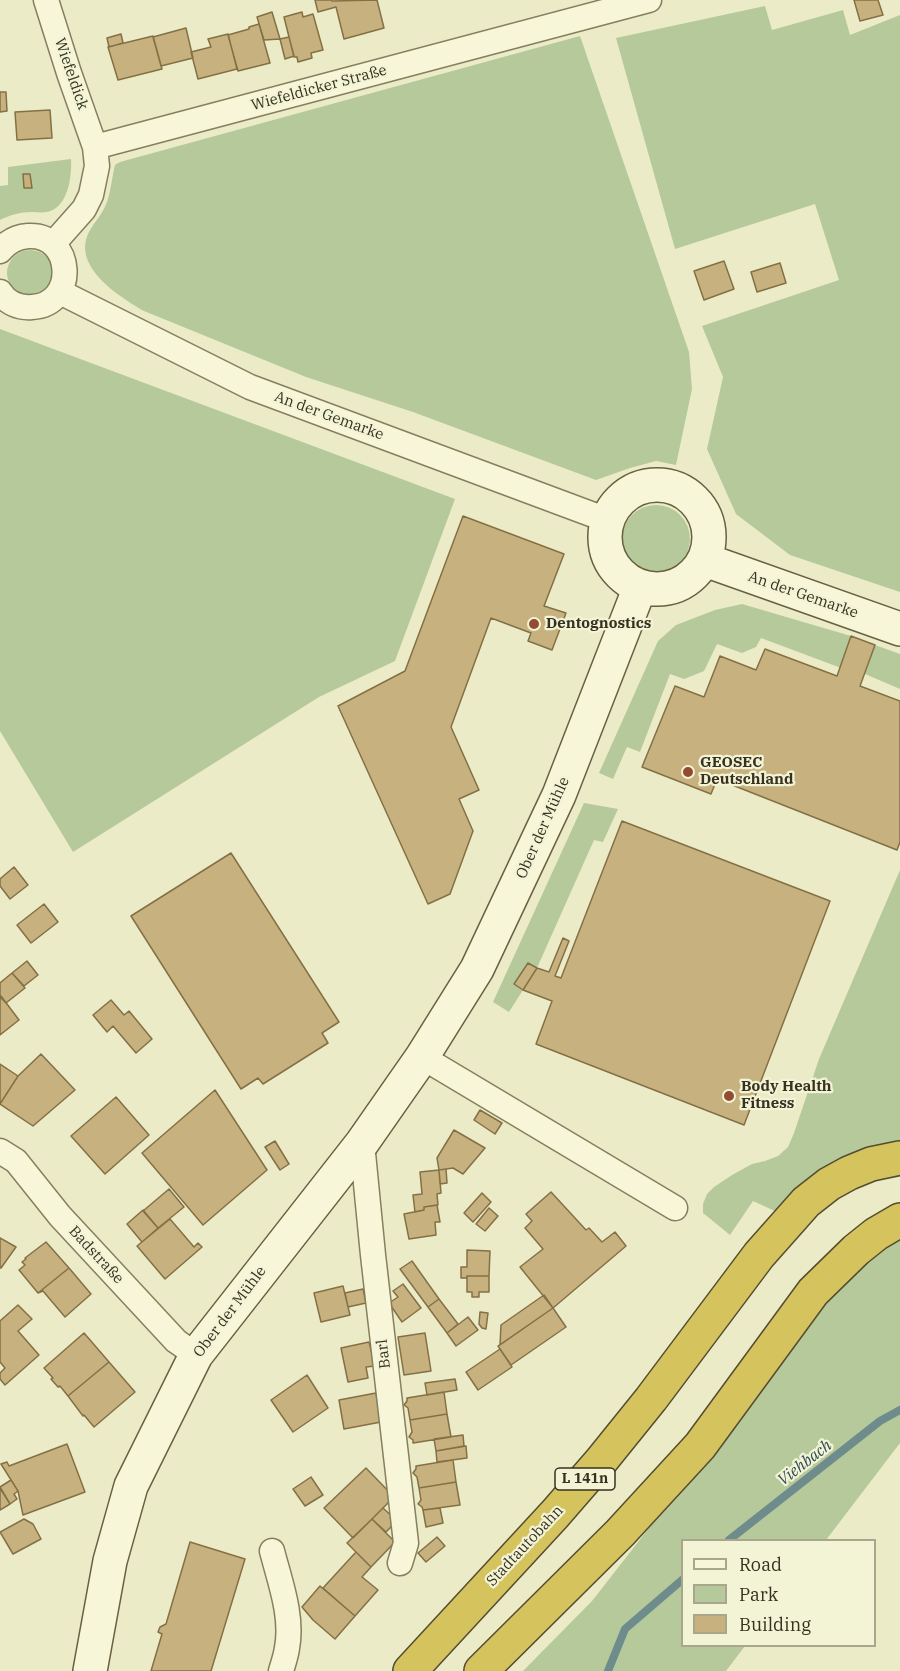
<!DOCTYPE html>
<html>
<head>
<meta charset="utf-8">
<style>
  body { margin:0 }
  #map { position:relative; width:900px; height:1671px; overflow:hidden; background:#ecebc7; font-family:"IBM Plex Serif",serif }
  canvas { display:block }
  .legend { position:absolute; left:681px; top:1539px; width:195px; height:108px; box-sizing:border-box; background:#f3f3d6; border:2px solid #a8a68d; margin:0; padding:8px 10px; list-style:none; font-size:18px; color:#373220 }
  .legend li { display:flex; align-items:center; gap:12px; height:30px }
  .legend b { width:30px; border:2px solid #a8a68d }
</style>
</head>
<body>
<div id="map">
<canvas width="900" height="1671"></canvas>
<ul class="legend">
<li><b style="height:8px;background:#f7f6d9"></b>Road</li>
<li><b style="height:16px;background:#b6c99b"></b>Park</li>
<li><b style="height:16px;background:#c7b27f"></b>Building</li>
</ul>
</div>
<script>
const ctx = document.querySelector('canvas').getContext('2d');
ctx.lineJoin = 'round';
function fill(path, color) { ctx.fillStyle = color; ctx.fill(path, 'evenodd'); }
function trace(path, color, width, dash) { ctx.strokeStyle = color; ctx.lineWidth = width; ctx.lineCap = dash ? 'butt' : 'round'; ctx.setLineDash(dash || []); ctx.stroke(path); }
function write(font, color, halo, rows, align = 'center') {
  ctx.font = font + ' "IBM Plex Serif",serif'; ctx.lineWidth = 4.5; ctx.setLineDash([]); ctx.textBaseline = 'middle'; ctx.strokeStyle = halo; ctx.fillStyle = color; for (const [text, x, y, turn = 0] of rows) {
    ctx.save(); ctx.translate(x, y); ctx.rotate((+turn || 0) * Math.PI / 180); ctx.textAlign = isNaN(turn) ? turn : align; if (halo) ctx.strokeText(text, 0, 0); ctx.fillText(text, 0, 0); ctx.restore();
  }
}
fill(new Path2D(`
  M765,6l7,24 71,-20 7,25 50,-20v577l-110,-37 -54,-41 -29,-65 16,-72 -21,-51 137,-46 -24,-76 -140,45 -59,-211z
  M580,36l109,316 3,37 -16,76 -20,-4 -26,7 -34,12 -183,-68 -107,-35 -162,-66c-24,-14 -71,-43 -56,-77 5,-11 15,-20 19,-32 4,-12 5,-25 8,-37l5,-3z
  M71,159c1,18 -3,49 -24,53 -5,1 -10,0 -15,0 -12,0 -22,3 -32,8v-34l8,-1v-18z
  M7 273a23 23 0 1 1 46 0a23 23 0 1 1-46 0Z
  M0,329l455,170 -60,162 -76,36 -246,155 -73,-121z
  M622 539a34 34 0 1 1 68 0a34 34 0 1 1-68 0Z
  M742,604l109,32 -10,32 -80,-30 -5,9 -14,6 -25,-9 -13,27 -20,8 -14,-5 -30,78 -13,-5 -14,32 -14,-6 59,-132 18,-16 39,-15z
  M875,645l25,9v35l-35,-15z
  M584,803l34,6 -15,33 -9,-2 -57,128 -28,44 -16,-10z
  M900,870v274l-123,68 -24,-11 -23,34 -27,-22v-9l4,-10 7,-7 18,-12 20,-11 13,-3 13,-5 10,-9 6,-14 25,-74z
  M900,1236v207l-74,97h-144v106h63l-19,25h-203l69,-70 234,-300 21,-24z`), '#b6c99b');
trace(new Path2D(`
  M729,1540l151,-119 20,-11
  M608,1671l17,-42 57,-49`), '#6f8c8d', 8);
const building = new Path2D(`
  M315,0h16l1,1 45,-1 7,28 -40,11 -8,-32 -18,5z
  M854,0h24l5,15 -23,6z
  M272,12l8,27 -16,1 -7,-23z
  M302,12l1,5 10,-3 10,36 -12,3 1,5 -14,4 -1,-5h-3l-10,-40z
  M259,24l11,39 -32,8 -10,-36 21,-6v-2z
  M186,28l7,30 -32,8 -8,-29z
  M121,34l2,9 -14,4 -2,-9z
  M228,34l9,35 -39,10 -7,-27 20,-5 -3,-8z
  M153,36l9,33 -44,11 -10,-33z
  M289,37l5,19 -9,3 -5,-20z
  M0,92h6l1,19 -7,1z
  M50,110l2,28 -35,2 -2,-28z
  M23,174h7l2,14h-8z
  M724,261l10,28 -30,11 -10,-29z
  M780,263l6,20 -29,9 -6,-20z
  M463,516l101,38 -20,52 22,7 -14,37 -24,-9 3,-8 -40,-15 -40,109 28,63 -20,9 14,32 -23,63 -22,10 -90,-198 67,-35z
  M851,636l24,9 -15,41 40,15v141l-3,8 -180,-71 -6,15 -69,-27 33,-81 29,11 16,-41 36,14 9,-21 72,27z
  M622,821l208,80 -86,224 -208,-81 16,-43 -29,-11 14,-22 12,4 14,-34 6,3 -14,35 6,2z
  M231,853l108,169 -17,11 6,10 -65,41 -5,-6 -17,11 -110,-173z
  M14,867l14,18 -18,14 -10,-13v-7z
  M44,904l14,18 -27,21 -14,-18z
  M27,961l11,14 -14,11 -12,-13z
  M528,963l9,5 -14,22 -9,-6z
  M12,973l13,15 -19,15 -6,-6v-14z
  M1,996l18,24 -19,15v-38z
  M111,1000l13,15 5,-4 23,28 -16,14 -23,-27 -6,6 -14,-17z
  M41,1054l34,36 -42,36 -33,-22 18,-28z
  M0,1064l18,12 -18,28z
  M215,1090l52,80 -64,55 -61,-72z
  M116,1097l33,38 -44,39 -34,-38z
  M480,1110l22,13 -7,11 -21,-14z
  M454,1130l31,18 -22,26 -10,-6 -14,2 -2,-12z
  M275,1141l14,23 -9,6 -15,-23z
  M446,1169l1,14 -7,1 -1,-14z
  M439,1170l2,23 -4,1 1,11 -14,2v3l-9,2 -2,-17 9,-1 -2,-22z
  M169,1189l15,18 -26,21 -15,-17z
  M551,1192l35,38 3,-2 13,14 13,-10 11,14 -73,62 -33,-41 23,-18 -18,-21 7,-7 -6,-7z
  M482,1193l9,9 -18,20 -9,-9z
  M437,1205l3,17h-5l1,13 -27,4 -5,-25 20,-4v-3z
  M489,1208l9,8 -13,15 -9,-7z
  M143,1210l15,18 -16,14 -15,-18z
  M170,1219l24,28 4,-4 4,4 -37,32 -28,-33z
  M0,1238l16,9 -15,21h-1z
  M46,1242l23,26 -31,25 -19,-23 6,-5 -3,-3 4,-3 -1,-1z
  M467,1250l23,1 -1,25h-22v2h-6v-11h6z
  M412,1261l27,38 -11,8 -28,-38z
  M69,1268l22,26 -26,23 -22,-26 -5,2z
  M467,1276h22v16h-10v5h-7v-5h-5z
  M403,1284l18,24 -19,14 -13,-19 9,-6 -5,-6z
  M343,1286l7,29 -29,7 -7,-29z
  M363,1289l3,14 -18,4 -3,-14z
  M544,1295l9,13 -53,37 1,-20z
  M439,1299l19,25 -11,9 -19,-26z
  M18,1305l14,14 -14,12 21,24 -34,30 -5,-6v-6l5,-5 -5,-6v-41z
  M553,1308l13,19 -55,38 -13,-19z
  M480,1312l8,1 -2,16 -4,-1 -3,-4z
  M468,1317l10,13 -22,16 -9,-13z
  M84,1333l25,29 -41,34 -8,-10 -2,1 -7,-8 2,-1 -9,-10z
  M425,1333l6,38 -27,4 -6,-38z
  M369,1342l6,24 -9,1 2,11 -20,4 -7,-34z
  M500,1349l12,18 -34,23 -12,-18z
  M109,1362l26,30 -41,35 -10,-12 -1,1 -15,-20z
  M307,1375l21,33 -35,24 -22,-32z
  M455,1379l2,11 -30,5 -2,-12z
  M444,1392l3,22 -37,6 -2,-12 -4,-3 3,-4v-3z
  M376,1393l5,29 -37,7 -5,-29z
  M447,1414l4,23 -38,6v-3l-4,-3 3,-5 -2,-12z
  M463,1435l1,11 -28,5 -2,-12z
  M67,1444l18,48 -62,23 -5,-24 -17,-27 6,-2 2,4z
  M466,1446l1,12 -30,4 -1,-11z
  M453,1460l3,22 -37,6 -2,-11 -4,-4 3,-4v-3z
  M366,1468l28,29 -41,41 -29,-30z
  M311,1477l12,18 -18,11 -12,-17z
  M11,1480l7,11 -4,3 3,5 -7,5 -10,-17z
  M456,1482l4,23 -37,5 -1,-3 -4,-3 3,-4 -2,-12z
  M0,1488l10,16 -10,6z
  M383,1508l14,13 -11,11 -14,-13z
  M440,1508l3,15 -17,4 -3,-17z
  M24,1519l9,5 8,15 -28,15 -13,-22z
  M372,1519l23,23 -24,25 -24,-24z
  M437,1537l8,9 -19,16 -8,-9z
  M190,1542l55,17 -34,112h-60l11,-37 -4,-2 2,-5 6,-3z
  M356,1552l15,15 -9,10 16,13 -23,26 -32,-28z
  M320,1586l35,30 -20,23 -22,-19 -11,-13z`);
fill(building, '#c7b27f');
trace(building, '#847045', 1.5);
const street = new Path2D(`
  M46,0l23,73 26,74 2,19 -6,29 -7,14 -31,35
  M95,147l554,-147
  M0,251c7,-9 16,-14 28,-15 46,-3 50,69 4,71 -13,1 -25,-4 -32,-15
  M60,292l190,95 357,133
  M422,1057l253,151
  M362,1143l11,112 33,288 -6,20
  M0,1151l16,10 44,55 116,125 20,14
  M272,1551c8,31 21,65 15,97 -1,8 -4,16 -6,23`);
const secondary = new Path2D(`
  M605 537a52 52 0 1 1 104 0a52 52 0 1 1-104 0Z
  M705,560l195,69
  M90,1671l20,-110 21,-75 65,-131 166,-212 60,-86 55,-88 82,-174 81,-208`);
const highway = new Path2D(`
  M410,1671l145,-157 46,-53 50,-62 108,-144 47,-53 23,-18 20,-11 22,-9 29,-6
  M481,1671l139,-138 80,-87 113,-154 43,-42 20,-16 24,-14`);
trace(street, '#867f5d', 27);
trace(secondary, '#686040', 36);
trace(highway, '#544c31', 36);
trace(street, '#f7f6d9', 24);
trace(secondary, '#f7f6d9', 33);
trace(highway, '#d5c35d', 33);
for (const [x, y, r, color] of [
  [534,624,6,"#914c31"],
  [688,772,6,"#914c31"],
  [729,1096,6,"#914c31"]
]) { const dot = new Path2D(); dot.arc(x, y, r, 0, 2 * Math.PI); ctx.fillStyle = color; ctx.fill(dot); trace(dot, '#f3f3d6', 2); }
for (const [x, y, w] of [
  [585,1479,60]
]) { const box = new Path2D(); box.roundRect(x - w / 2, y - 11, w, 22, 4.5); ctx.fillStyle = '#f3f3d6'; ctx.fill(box); trace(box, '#373220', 1.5); }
write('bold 14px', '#373220', null, [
  ["L 141n",585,1479]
]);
write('15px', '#373220', '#f3f3d6', [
  ["Wiefeldick",71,74,71],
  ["Wiefeldicker Straße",319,88,-15],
  ["An der Gemarke",329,416,20],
  ["An der Gemarke",803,595,19],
  ["Ober der Mühle",543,828,-66],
  ["Badstraße",96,1255,47],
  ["Ober der Mühle",230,1312,-53],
  ["Barl",384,1354,-97],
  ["Stadtautobahn",525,1546,-47]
]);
write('bold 15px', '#373220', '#f3f3d6', [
  ["Dentognostics",546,624],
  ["GEOSEC",700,763],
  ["Deutschland",700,780],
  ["Body Health",741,1087],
  ["Fitness",741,1104]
], 'left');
write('italic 16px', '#304d56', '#f3f3d6', [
  ["Viehbach",805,1463,-38]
]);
</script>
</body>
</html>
